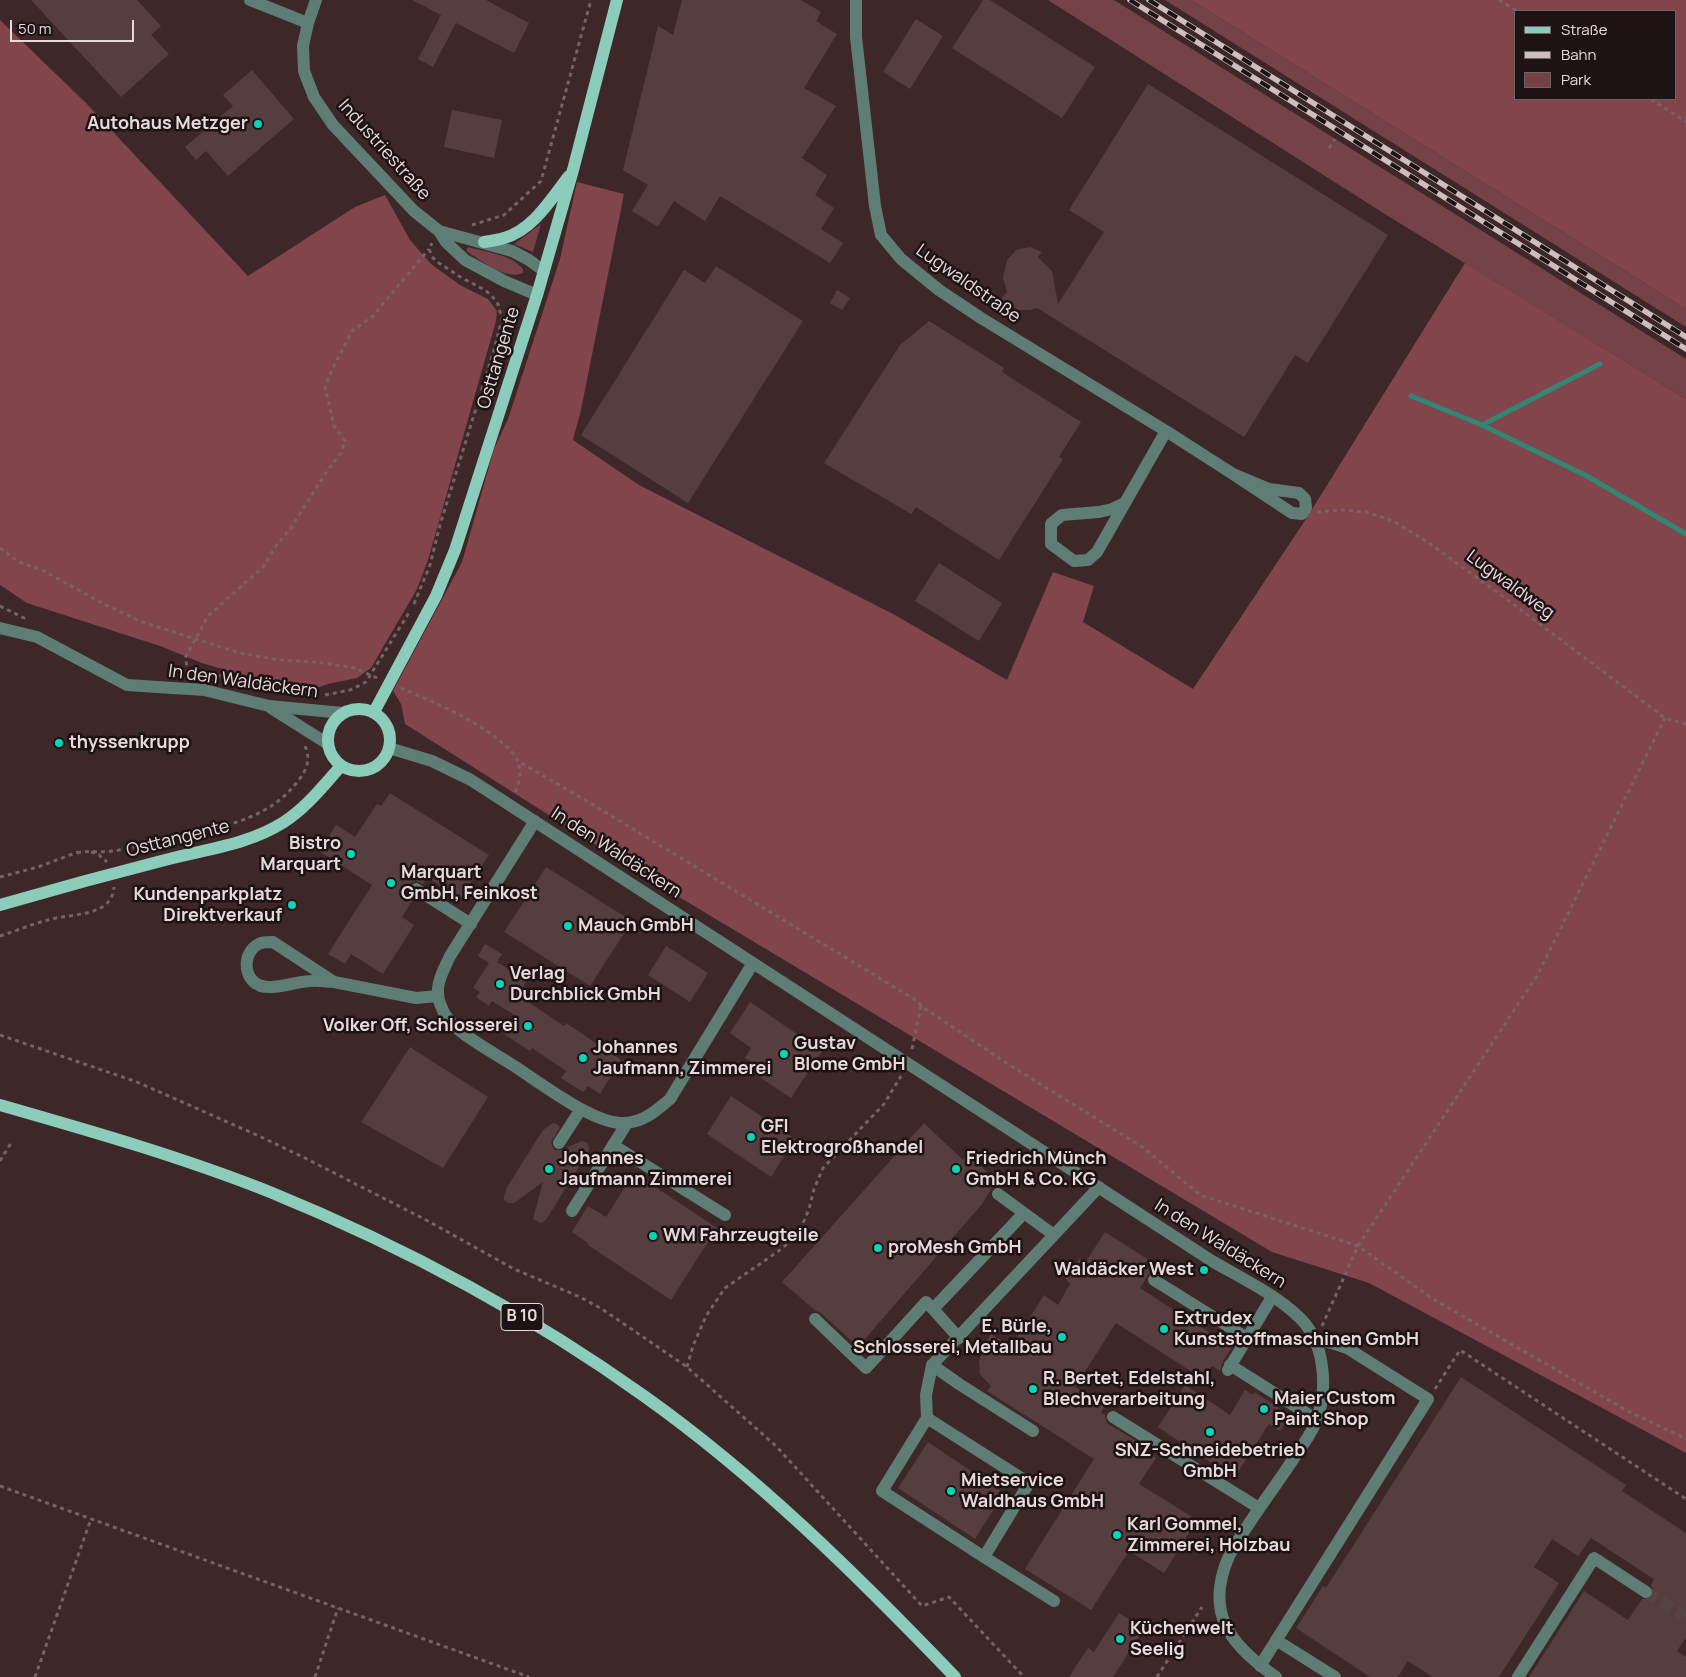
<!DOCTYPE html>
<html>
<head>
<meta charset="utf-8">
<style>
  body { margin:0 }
  #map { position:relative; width:1686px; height:1677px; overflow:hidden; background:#3d2729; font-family:Manrope,sans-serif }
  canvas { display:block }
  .legend { position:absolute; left:1514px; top:10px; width:162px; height:90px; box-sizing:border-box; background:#1d1314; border:1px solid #6f6363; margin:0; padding:6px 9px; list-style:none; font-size:15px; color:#e9dada }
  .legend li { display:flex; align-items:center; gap:10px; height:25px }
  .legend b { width:25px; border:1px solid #6f6363 }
  .scale { position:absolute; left:10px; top:20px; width:124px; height:22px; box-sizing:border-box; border:2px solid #e9dada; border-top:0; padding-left:6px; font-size:15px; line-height:18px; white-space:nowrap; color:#e9dada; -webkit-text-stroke:4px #1d1314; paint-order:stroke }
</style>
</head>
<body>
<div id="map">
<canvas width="1686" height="1677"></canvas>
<ul class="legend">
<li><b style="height:6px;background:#8bccbb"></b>Straße</li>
<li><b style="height:6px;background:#cebebe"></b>Bahn</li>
<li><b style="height:14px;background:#754347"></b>Park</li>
</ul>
<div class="scale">50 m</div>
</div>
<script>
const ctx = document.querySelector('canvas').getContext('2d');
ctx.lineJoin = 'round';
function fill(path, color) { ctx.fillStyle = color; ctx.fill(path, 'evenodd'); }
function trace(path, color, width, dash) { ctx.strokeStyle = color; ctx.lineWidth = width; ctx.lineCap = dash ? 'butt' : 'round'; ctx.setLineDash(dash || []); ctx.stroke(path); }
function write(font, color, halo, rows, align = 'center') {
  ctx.font = font + ' Manrope,sans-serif'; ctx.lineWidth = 5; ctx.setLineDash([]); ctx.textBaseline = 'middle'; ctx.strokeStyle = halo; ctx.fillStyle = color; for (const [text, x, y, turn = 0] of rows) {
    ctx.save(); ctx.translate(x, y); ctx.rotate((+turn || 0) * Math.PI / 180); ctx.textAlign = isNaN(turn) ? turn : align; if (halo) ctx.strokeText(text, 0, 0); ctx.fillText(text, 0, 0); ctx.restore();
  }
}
fill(new Path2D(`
  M1048,0h66l572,359v40l-298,-183z
  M1165,0h26l495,309v18z
  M541,224l-8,28 -19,-8z
  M468,247c17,5 43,7 55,22v4c-18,8 -42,-13 -57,-22z`), '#754347');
fill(new Path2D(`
  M1191,0h495v309zM1675,11v88h-160v-88z
  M0,20l86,83 162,173 107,-69 30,-12 25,45 21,24 29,21 28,14 9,12 -1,10 -68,239 -11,29 -46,79 -14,10 -29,6 -14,5 -25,-7 -43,-6 -44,-13 -39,-16 -136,-44 -27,-18z
  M577,182l47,12 -43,216 -8,30 66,45 256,130 112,65 46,-108 41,14 -11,36 110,67 113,-170 159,-256 221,136v1054l-317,-170 -97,-31 -603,-361 -264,-167 -4,-20 -8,-13 69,-129 32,-113 14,-30 52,-160z`), '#81454b');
trace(new Path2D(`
  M1411,396l71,29 105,51 99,58
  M1482,425l118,-61`), '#348574', 5);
fill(new Path2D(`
  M31,0h106l24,26 -10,9 18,19 -48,43z
  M412,0h74l43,23 -15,30 -58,-30 -23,44 -15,-8 23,-44z
  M682,0h119l20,12 -5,9 21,13 -33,54 32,18 -34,52 25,17 -12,20 19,13 -13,21 22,14 -13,20 -110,-67 -15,25 -31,-20 -16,26 -26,-16 16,-26 -25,-15 35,-144 15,9z
  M983,0h7l105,67 -33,51 -110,-70z
  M916,19l27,17 -33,53 -27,-17z
  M252,70l42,49 -66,57 -22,-25 -10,9 -11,-13 48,-41 -10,-11z
  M1148,84l240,151 -80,128 -13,-8 -51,82 -207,-129 -7,2h-12l-17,-11 6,-7 -4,-14 4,-18 9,-10 14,-3 12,5 -4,5 14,14 6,33 46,-72 -35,-22z
  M452,110l50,10 -8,38 -50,-11z
  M716,266l87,55 -115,182 -107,-68 103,-165 21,13z
  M837,290l13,8 -8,12 -12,-7z
  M929,321l75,47 -2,4 79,50 -22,35 4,2 -64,101 -83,-53 -5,7 -87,-51 76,-118z
  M939,563l63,40 -23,38 -64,-40z
  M390,793l99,62 -29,44 -33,-22 -4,7 -7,-3 -7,3v8l5,5 -12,20 12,8 -31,49 -32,-20 -6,10 -17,-10 44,-69 -53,-34 17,-26 19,12 22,-33 4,2z
  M546,867l86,54 -42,65 -86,-54z
  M485,944l17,10 -5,8 30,19 -9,14 46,31 2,-3 55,37 -21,34 -12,-8 -5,6 -22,-14 5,-7 -34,-23 -2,3 -26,-17 12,-18 -24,-15 -3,5 -13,-9 4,-5 -7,-4 16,-25 -11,-7z
  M666,946l42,27 -18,29 -42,-27z
  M750,1002l72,49 -31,47 -42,-28 4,-7 -8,-5 6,-10 -21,-15z
  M410,1047l78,50 -45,71 -82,-46z
  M731,1096l64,43 -24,38 -64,-43z
  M553,1123l4,1 3,3 -9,15 3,8h8l19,-9 6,1 2,6 -1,4 -42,68 -5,3 -8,-4 10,-37 -29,21h-6l-4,-3v-4l3,-9 36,-57z
  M924,1123l39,37 5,-7 26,26 -2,8 -9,16 -125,144 -37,-34 -5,-2 -34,-29z
  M634,1173l83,55 -46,72 -83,-55 1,-1 -17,-12 16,-26 18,11z
  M1105,1232l50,32 -15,24 92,59 -9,14 -3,10 -8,-5 -9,13 -87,-56 -41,64 30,19 -4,7 4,2 1,5 2,4 40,24 -2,3 10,7 -17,26 58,36 -33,53 -35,-22 -38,59 -66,-41 69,-110 -107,-68 4,-5 -11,-12 -1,-14 6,-17 6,-9 20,13 33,-52 14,10 12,-21 -10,-12 14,-5 5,-8 6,4z
  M1461,1377l165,108 -4,6 64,42v104l-9,14 9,6v20h-157l55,-86 44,29 14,-21h7l4,-3v-7l-2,-4 3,-6 -63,-41 -13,18 -26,-17 -18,28 25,16 -60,94h-66l-25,-16 -10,16h-28l-74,-49 27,-42 3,2z
  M1185,1385l45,30 15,-25 8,5 1,-3 36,23 -10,16 -11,-7 -35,54 -76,-51z
  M928,1442l76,51 -29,46 -77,-51z
  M1119,1613l25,16 -31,48h-44l19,-29 6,4z`), '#563e40');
trace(new Path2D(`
  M1646,1592l40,25`), '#574244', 12, [12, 6]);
trace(new Path2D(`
  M1499,0l18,11
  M1651,99l35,23
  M1329,148l6,-9
  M472,225l32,-10 37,-34 50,-181
  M1317,512l24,-2 26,2 28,10 34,21 76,55 160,120 21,6
  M0,548l19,14 23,8 62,34 38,18 98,31 39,7 37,2 39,6 22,10
  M414,604l16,-39 10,-40 54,-175 8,-31 -4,-15 -6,-8 -7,-6 -23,-12 -23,-15 -6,-5 -4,-9 3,-6
  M0,606l26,13
  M189,673l-4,-15 23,-42 55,-49 13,-21 14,-17 37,-58 14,-18 4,-12 -11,-15 -9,-39 7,-17 20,-39 21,-15 56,-67
  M185,674l4,-1 21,1 89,16 12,4
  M401,688c33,14 100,42 117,73l72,42 329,199 2,4 87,58 136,84 56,47 158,51 75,53 193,111 60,29
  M325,695l25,-5 16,-8 44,-71
  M515,792c5,-10 6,-20 3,-30
  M91,852l8,3 8,7
  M77,853c12,-3 23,0 35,-2 20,-2 40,-9 60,-13 46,-11 95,-16 126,-57 9,-11 13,-22 7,-35
  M0,877l38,-10 40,-15
  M0,936c16,-5 32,-12 48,-16 22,-7 64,-2 66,-33
  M0,1035l137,47 122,54 44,21 125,64 86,48 66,28 22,12 85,58 89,79 146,160 27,-9 75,80
  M912,1049l9,-43
  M0,1161l11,-18
  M1322,1326l36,-80 180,-272 127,-256
  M687,1367l6,-21 13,-30 19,-28 55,-38 18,-15 11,-26 5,-20 9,-21 61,-64 17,-28
  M1435,1389l25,-39 226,149
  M0,1486l529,191
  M35,1677l56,-158
  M315,1677l23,-69
  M1157,1677l45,-70`), '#776364', 3, [4, 4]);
trace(new Path2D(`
  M250,0l58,23
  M316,0l-8,23 -5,23 1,25 10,26 19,28 81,86 25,20 7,11 19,18 39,21 33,14
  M856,0v37l19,169 6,29 20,24 38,31 42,28 185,113 -69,121 -9,8 -14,1 -23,-17v-20l11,-9 37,-3 13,-3 13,-6
  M439,231l73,20 17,9 15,11
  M1166,431l67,43 36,15 30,4 6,6 1,9 -4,6 -10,-1 -59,-39
  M0,628l37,9 90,48 77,5 65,16 74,7
  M271,708l57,36
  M389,748l43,13 39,19 741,481c29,17 65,34 89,58 25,26 28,75 13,107 -6,13 -15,24 -22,35 -21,32 -45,62 -63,95 -25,57 1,89 47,121
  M535,821l-85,135c-8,17 -17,32 -9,50 3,9 11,19 18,24 16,13 35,23 52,34 27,17 78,57 109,59 21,1 35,-11 50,-24l83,-136
  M416,889l55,35
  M334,982c-8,0 -16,-2 -23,-1 -17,0 -44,13 -57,1 -12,-11 -9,-33 7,-39 3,-1 8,-1 12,-1l61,40 82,16 22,-2
  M559,1143l22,-34
  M613,1145l112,70
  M998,1194l56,41
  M572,1211l55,-88
  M1154,1280l93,58
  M815,1319l51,49 60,-66 7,7
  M959,1338l-26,-29 91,-96
  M932,1365l167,-178
  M932,1365l27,19 74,47
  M1230,1365l87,55
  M1228,1370l44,-73
  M1113,1417l146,91
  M927,1418l-45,73 102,66 45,-74 -102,-65 -1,-23 6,-30
  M984,1557l70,44
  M1276,1640l59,37
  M1260,1666l168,-267 -81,-51 -15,-5 -17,-3
  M1518,1677l76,-119 52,34`), '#5e7d75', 12);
trace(new Path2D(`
  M484,242c7,-1 14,-2 20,-4 29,-8 47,-39 65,-62
  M328 740a31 31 0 1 1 62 0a31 31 0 1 1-62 0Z
  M374,712l62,-116 19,-46 82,-255 36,-125 44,-170
  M0,905c55,-16 110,-31 165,-45 41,-11 83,-15 119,-38 23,-15 39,-36 57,-56
  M0,1105c91,26 182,52 270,87 132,54 258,121 374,204 114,81 214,180 311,281`), '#8bccbb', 12);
const rail = new Path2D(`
  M1130,0l556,349
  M1149,0l537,337`);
trace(rail, '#cebebe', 5.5);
trace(rail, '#1d1314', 4, [11]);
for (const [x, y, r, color] of [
  [258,124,5,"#06d5b6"],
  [59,743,5,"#06d5b6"],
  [351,854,5,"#06d5b6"],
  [391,883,5,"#06d5b6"],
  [292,905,5,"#06d5b6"],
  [568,926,5,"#06d5b6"],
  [500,984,5,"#06d5b6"],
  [528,1026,5,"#06d5b6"],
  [784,1054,5,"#06d5b6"],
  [583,1058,5,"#06d5b6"],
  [751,1137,5,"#06d5b6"],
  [549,1169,5,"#06d5b6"],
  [956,1169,5,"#06d5b6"],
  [653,1236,5,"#06d5b6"],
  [878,1248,5,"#06d5b6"],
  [1204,1270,5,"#06d5b6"],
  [1164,1329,5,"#06d5b6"],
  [1062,1337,5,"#06d5b6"],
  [1033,1389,5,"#06d5b6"],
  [1264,1409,5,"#06d5b6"],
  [1210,1432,5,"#06d5b6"],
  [951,1491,5,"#06d5b6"],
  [1117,1535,5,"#06d5b6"],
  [1120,1639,5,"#06d5b6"]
]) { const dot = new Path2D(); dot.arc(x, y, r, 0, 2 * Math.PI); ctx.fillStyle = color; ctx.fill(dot); trace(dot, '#1d1314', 2); }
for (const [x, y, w] of [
  [522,1317,42]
]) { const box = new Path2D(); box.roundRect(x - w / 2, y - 13.5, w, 27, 4); ctx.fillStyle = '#1d1314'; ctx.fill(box); trace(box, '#e9dada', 1); }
write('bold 16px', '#e9dada', null, [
  ["B 10",522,1317]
]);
write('bold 18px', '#e9dada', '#1d1314', [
  ["Autohaus Metzger",248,124,"right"],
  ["thyssenkrupp",69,743],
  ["Bistro",341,844,"right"],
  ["Marquart",341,865,"right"],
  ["Marquart",401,873],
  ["GmbH, Feinkost",401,894],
  ["Kundenparkplatz",282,895,"right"],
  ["Direktverkauf",282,916,"right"],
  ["Mauch GmbH",578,926],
  ["Verlag",510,974],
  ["Durchblick GmbH",510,995],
  ["Volker Off, Schlosserei",518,1026,"right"],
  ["Gustav",794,1044],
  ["Blome GmbH",794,1065],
  ["Johannes",593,1048],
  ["Jaufmann, Zimmerei",593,1069],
  ["GFI",761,1127],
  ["Elektrogroßhandel",761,1148],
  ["Johannes",559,1159],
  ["Jaufmann Zimmerei",559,1180],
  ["Friedrich Münch",966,1159],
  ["GmbH & Co. KG",966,1180],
  ["WM Fahrzeugteile",663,1236],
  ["proMesh GmbH",888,1248],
  ["Waldäcker West",1194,1270,"right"],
  ["Extrudex",1174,1319],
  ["Kunststoffmaschinen GmbH",1174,1340],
  ["E. Bürle,",1052,1327,"right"],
  ["Schlosserei, Metallbau",1052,1348,"right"],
  ["R. Bertet, Edelstahl,",1043,1379],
  ["Blechverarbeitung",1043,1400],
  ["Maier Custom",1274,1399],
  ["Paint Shop",1274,1420],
  ["SNZ-Schneidebetrieb",1210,1451,"center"],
  ["GmbH",1210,1472,"center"],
  ["Mietservice",961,1481],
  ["Waldhaus GmbH",961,1502],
  ["Karl Gommel,",1127,1525],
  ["Zimmerei, Holzbau",1127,1546],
  ["Küchenwelt",1130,1629],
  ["Seelig",1130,1650]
], 'left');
write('18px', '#e9dada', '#1d1314', [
  ["Industriestraße",384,150,48],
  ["Lugwaldstraße",968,284,35],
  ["Osttangente",499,358,-73],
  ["Lugwaldweg",1510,585,36],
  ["In den Waldäckern",243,682,8],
  ["Osttangente",178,839,-14],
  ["In den Waldäckern",616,853,33],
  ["In den Waldäckern",1220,1244,32]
]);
</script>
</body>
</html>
